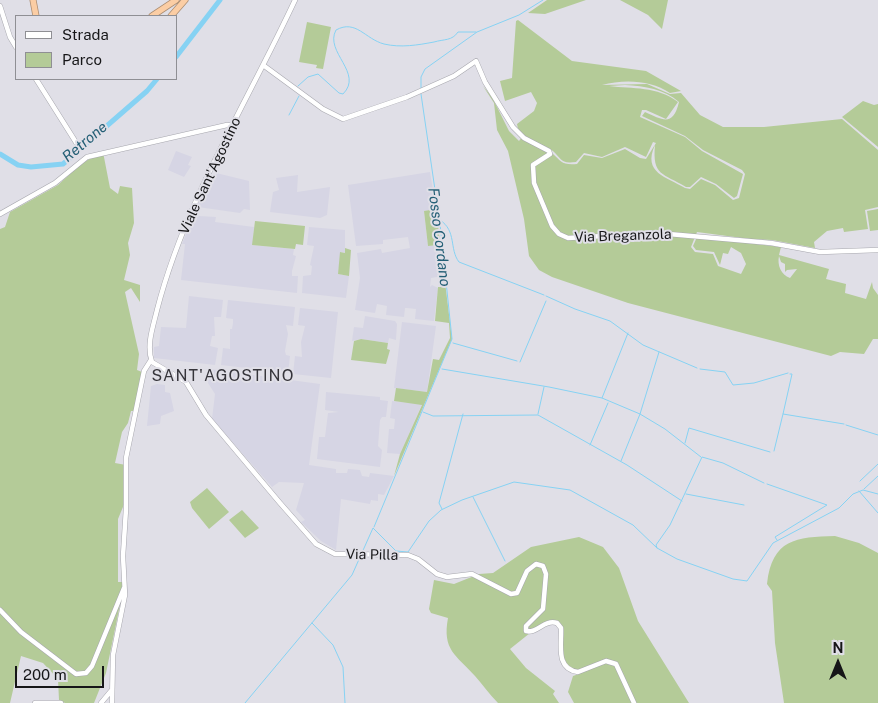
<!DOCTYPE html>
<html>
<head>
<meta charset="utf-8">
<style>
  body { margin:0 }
  #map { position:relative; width:878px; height:703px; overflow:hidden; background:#e0dfe7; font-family:"Public Sans",sans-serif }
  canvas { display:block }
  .legend { position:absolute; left:15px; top:15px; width:162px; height:65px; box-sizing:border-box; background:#e0dfe7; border:1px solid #8f8f94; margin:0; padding:6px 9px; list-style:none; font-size:15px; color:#161618 }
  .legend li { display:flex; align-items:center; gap:10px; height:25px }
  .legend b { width:25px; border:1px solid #8f8f94 }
  .north { position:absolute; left:813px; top:638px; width:50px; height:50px; -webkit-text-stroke:4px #e0dfe7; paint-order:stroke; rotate:0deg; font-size:14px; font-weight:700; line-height:20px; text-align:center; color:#161618 }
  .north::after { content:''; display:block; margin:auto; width:18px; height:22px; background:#161618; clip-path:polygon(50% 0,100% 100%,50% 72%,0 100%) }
  .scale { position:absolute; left:15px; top:666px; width:89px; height:22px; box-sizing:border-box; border:2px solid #161618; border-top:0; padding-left:6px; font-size:15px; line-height:18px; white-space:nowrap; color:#161618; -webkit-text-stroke:4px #e0dfe7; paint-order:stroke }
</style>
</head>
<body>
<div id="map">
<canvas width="878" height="703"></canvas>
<ul class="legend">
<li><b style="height:6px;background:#fff"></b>Strada</li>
<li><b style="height:14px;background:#b4cb98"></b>Parco</li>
</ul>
<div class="north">N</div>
<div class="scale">200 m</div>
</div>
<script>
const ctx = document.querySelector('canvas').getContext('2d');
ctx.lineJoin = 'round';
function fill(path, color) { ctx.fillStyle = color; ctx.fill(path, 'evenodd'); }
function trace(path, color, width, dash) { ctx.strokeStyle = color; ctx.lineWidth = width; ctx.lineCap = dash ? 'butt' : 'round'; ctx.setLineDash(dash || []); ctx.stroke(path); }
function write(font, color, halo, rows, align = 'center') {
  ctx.font = font + ' "Public Sans",sans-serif'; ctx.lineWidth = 4; ctx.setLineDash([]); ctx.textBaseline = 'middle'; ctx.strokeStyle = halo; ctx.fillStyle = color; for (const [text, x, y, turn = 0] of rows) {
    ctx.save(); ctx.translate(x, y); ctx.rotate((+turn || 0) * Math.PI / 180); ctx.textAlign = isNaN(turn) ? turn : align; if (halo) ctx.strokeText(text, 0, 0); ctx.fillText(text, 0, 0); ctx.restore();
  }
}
fill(new Path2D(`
  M176,151l16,6 -4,8 3,1 -7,11 -16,-7z
  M430,172l6,37 -12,2 4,35 11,-1 4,31 -12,2 -1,9 2,-2 6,3 -4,33 -19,-2 1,-10 -9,-1h-2l-1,9 -18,-2 1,-9 -10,-2 -2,9 -20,-3 5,-32 -3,-25 24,-4 1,4 28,-5 -2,-11 -25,3v4l-27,2 -8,-61z
  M216,173l33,8 1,29 -6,-1 -4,4 -42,-6v-4l8,-17h4z
  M298,175l-1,17 33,-5 -3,28 -7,3 -50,-6 3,-20 6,-2 -3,-12z
  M199,216l17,1 -1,5 39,5 -1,18 41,4 -1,6 3,1 -4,15v5h6l-1,17 -116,-13 4,-36h-3l10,-25z
  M309,227l36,3v23l-4,-1 -3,22 11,2 -3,22 -44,-5 1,-17 8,-1 1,-9 -2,-1 4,-19 -7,-1z
  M189,296l34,4 -2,17h-7l1,19h-3l-2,10 8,2 -3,17 -61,-7v-11l5,-1 2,-19 25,1z
  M228,300l67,7 -2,19 -7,-1 2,9 -3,17 1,4 4,1 -2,17 -67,-8 2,-17 7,1v-20h2l1,-6v-4l-7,-1z
  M300,308l38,4 -7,66 -38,-4 2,-18 7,1 -1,-15 4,-16 -7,-1z
  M365,316l30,5 2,3 -1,16 -7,-2 -1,5 -27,-4 -9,2 2,-14 9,1z
  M402,322l34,4 -9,66 -33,-4z
  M209,369l111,15 -11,81 27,4v4h11l1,-4 12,1 2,6 7,1 1,-4 24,3 -10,19 -6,-1v7l-7,-1 -1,4 -29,-5 -5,51 -15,-9 -20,-19 4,-2 -9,-10 8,-27 -25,-1 -7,5 -60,-68 3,-25 -7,-11z
  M157,384l8,1v7l5,1 4,18 -13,5 -1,8 -13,2 4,-40z
  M326,392l54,5v3l8,1 -2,16h-4l-2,3 -2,26 4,4 -2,17 -63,-8 2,-22h6l3,-24 11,-1 -14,-2z
  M392,401l30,3 -22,50 -13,-1 2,-24h5l1,-10 -5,-1z`), '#d6d5e4');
fill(new Path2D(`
  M547,0h39l-41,14 -17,-1z
  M620,0h48l-6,29 -14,-14z
  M518,20l54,41 74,10 35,20 -11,2c-19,-13 -46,-14 -68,-8l45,-1 23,10 11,-1 19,22 23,12h41l78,-8 36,31v57l-13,3 3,19 -24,3 -1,-4 -16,3 -13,11 1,6 -43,-8 -22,-1 -53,-7 -6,15 4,5 18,2 5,12 23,8 5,-10 -5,-11 -10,-6 -3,7 -5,-1 -3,12 -6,-13 -18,-2 -3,-4 4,-9 84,10 -2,8 50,14 -3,10 20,5 -1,9 21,6 6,-17 1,6 5,7v44h-5l-9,15 -24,-2 -9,4 -203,-53 -76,-26 -13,-7 -10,-14 -5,-37 -16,-68 -11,-21 -3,-27 -11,-17 9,11 17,34 10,10 3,-4c9,5 23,9 30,16 10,9 9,12 25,11l7,-9 18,3 23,-9 15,9 6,1 10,-16 -3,-1 -7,15 -21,-10 -23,10 -18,-4 -8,9c-16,2 -14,-3 -23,-11 -11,-9 -34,-10 -36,-27l17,-13 3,-8 -6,-11 -26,9 -5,-20 12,-3 4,-57zM625,85c20,1 39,4 54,17 -6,25 -16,18 -34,10l-3,4 43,20 18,14 39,20 3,4 -6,24 -6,2 -18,-15 -14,-6 -11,10 -5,-1c-18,-11 -43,-15 -30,-43 -3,31 8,28 31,42h4l11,-10 15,7 18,14 3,-2 6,-22 -41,-23 -17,-14 -45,-20 2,-7h4l20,9 12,-17c-21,-16 -45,-13 -69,-16zM779,256l2,6 4,2v8l2,-2 10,-1 -7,9c-9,-3 -13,-13 -11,-22z
  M307,22l24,5 -8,42 -7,-1 1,-3 -18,-3z
  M863,101l11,4 4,-1v43l-36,-30z
  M103,152l7,36 8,6 2,-8 12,2 2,35 -6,20 2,12 -6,25 16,5v17l-9,-14 -6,4 14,62 -2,16 5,2 -6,39h-5l-3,12 -6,9 -7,31 11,2 -1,37 -7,17v63h4v13l-16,78 -12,30h-29l-6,-3 -1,-21 -15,-16 -22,-7 -11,47h-10v-474l5,-2 5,-15 48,-27 24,-22z
  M436,209l16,130 -58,137 6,-22 22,-49 -28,-4 2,-13 31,4 6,-33 6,1 11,-22 -1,-15 -14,-2 3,-34h4l-3,-42 -11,1 -4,-35z
  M878,209v21l-8,1 -3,-20z
  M255,221l50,5 -2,19 -7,-1 -1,5 -43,-4z
  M345,248l6,2 -2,26 -11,-2 2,-22 5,1z
  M361,339l27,4 -1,6 3,1 -4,14 -35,-4 3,-19z
  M207,488l22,24 -20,17 -17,-21 -2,-6z
  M242,510l17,18 -14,10 -16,-18z
  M835,536l24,7 19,10v150h-94l-9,-60 -3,-52 -5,-7c5,-45 29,-47 68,-48z
  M579,537l24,10 16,21 19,53 51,82h-115l-6,-11 5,-16 6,-2 -16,-11 -4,-37 -6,-3 -23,10 -20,16 16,19 29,23 -2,3 6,9h-61c-9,-9 -15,-18 -23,-27 -19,-21 -33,-26 -27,-58l-17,-5 -2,-4 5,-29 20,4 25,-10 14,-1 38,-26z`), '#b4cb98');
trace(new Path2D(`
  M298,86l10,-9 10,-3 21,19 4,1c21,-21 -19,-42 -7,-64 20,-11 29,9 48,14 17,4 34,1 50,-2 10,-3 18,-1 24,-10h18
  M421,90v-13l4,-8 52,-37 42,-17 24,-15
  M289,115l10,-19
  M440,220c17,11 9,29 19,42l85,33
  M546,296l29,13 35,12 33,24 54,23
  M628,333l-26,65 38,16 19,-62
  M453,343l64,18
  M520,362l26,-61
  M442,369l107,18 53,11
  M700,369l25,3 8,13 21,-2 34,-10
  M790,374h2l-9,40 61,10
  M423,412l10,4 105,-1 89,50 55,36
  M538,414l6,-27
  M846,425l32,10
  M685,443l4,-15 81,24
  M590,445l18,-42
  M774,451l9,-37
  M621,461l19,-47 25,15 36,28
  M860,481l18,-17
  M767,484l60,21 -52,32 2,3
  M864,489l14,-13
  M859,491l19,22
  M686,494l58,11
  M473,497l32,64
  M442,509l-3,-6 24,-89
  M374,527l78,-188 -12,-115 -19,-130
  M657,548l-1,-3 14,-20 32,-68 21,6 41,20
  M312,623l21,22 10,22 2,36
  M245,703l107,-128 21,-47 23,23 12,1 21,-31 12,-11 21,-10 52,-18 56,8 63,35 24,23 20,11 56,20 14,2 26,-38 66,-35 14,-14 10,-4 15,4`), '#86d2f3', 1);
trace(new Path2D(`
  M176,57l44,-57
  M0,154l18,11 13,2 32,-3 84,-73 10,-12`), '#86d2f3', 5);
const secondary = new Path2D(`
  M295,0c-47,101 -110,201 -138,310 -4,17 -11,35 -5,52l34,20 20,33 74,88 36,41 19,10 73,1 10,4 19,15 10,3 25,-3 39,20 6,-1 10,-22 9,-7 7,2 3,8 -3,35 -17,17v5c11,3 18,-12 31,-8l4,5c1,16 -6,41 17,44l28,-11 10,3 18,39
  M0,6l10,31 6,10
  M263,65l60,44 20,10 64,-22 47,-21 22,-15 9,21 28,45 11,11 25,13 1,3 -17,11 1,18 18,43 7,8 9,4 89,-5 114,10 49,9 58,-2
  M36,79l41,65
  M0,214l55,-31 32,-26 140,-32 7,1
  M0,610l21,22 51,39 4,3 10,-1 6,-7 32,-78
  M35,703h26
  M101,703l10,-12
  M112,703l1,-48 12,-60 -2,-39 3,-47v-51l18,-87 7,-11`);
const highway = new Path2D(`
  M33,0l3,16
  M152,16l24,-16
  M171,16l14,-16`);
trace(secondary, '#a7a7ae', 5.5);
trace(highway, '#ab8d73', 7);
trace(secondary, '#fff', 4.5);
trace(highway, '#fbcda4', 5.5);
write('14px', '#161618', '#e0dfe7', [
  ["Viale Sant'Agostino",210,176,-65],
  ["Via Breganzola",623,236,-2],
  ["Via Pilla",372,555,1]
]);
write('italic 15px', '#245f76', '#e0dfe7', [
  ["Retrone",85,142,-40],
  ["Fosso Cordano",439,237,83]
]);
ctx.letterSpacing = '1px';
write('16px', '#36353b', '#e0dfe7', [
  ["SANT'AGOSTINO",223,376]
]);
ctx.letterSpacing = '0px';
</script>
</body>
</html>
